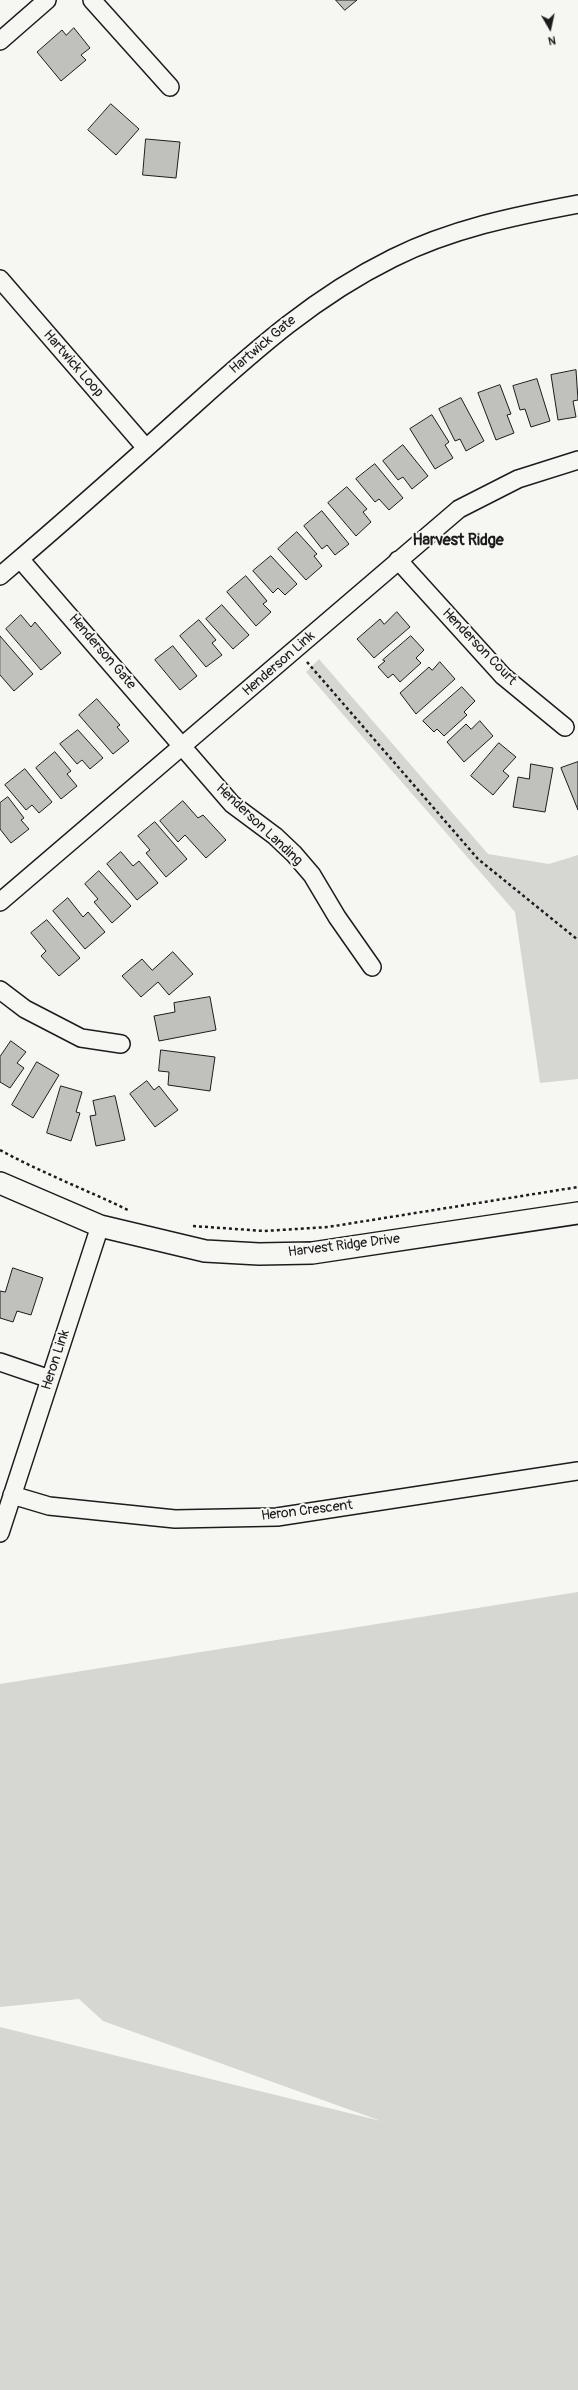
<!DOCTYPE html>
<html>
<head>
<meta charset="utf-8">
<style>
  body { margin:0 }
  #map { position:relative; width:578px; height:2390px; overflow:hidden; background:#f6f6f2; font-family:Pangolin,sans-serif }
  canvas { display:block }
  .north { position:absolute; left:530px; top:8px; width:40px; height:40px; -webkit-text-stroke:3px #f6f6f2; paint-order:stroke; rotate:171deg; font-size:11px; font-weight:700; line-height:16px; text-align:center; color:#1c1c1c }
  .north::after { content:''; display:block; margin:auto; width:14px; height:18px; background:#1c1c1c; clip-path:polygon(50% 0,100% 100%,50% 72%,0 100%) }
</style>
</head>
<body>
<div id="map">
<canvas width="578" height="2390"></canvas>
<div class="north">N</div>
</div>
<script>
const ctx = document.querySelector('canvas').getContext('2d');
ctx.lineJoin = 'round';
function fill(path, color) { ctx.fillStyle = color; ctx.fill(path, 'evenodd'); }
function trace(path, color, width, dash) { ctx.strokeStyle = color; ctx.lineWidth = width; ctx.lineCap = dash ? 'butt' : 'round'; ctx.setLineDash(dash || []); ctx.stroke(path); }
function write(font, color, halo, rows, align = 'center') {
  ctx.font = font + ' Pangolin,sans-serif'; ctx.lineWidth = 4; ctx.setLineDash([]); ctx.textBaseline = 'middle'; ctx.strokeStyle = halo; ctx.fillStyle = color; for (const [text, x, y, turn = 0] of rows) {
    ctx.save(); ctx.translate(x, y); ctx.rotate((+turn || 0) * Math.PI / 180); ctx.textAlign = isNaN(turn) ? turn : align; if (halo) ctx.strokeText(text, 0, 0); ctx.fillText(text, 0, 0); ctx.restore();
  }
}
fill(new Path2D(`
  M319,659l169,195 61,10 29,-9v224l-38,4 -25,-171 -209,-240z
  M578,1592v798h-578v-363l381,94 -278,-100 -24,-22 -79,8v-323z`), '#d6d6d2');
const building = new Path2D(`
  M336,0h21l-12,10z
  M74,28l16,20 -9,7 5,5 -25,21 -24,-29 25,-22 4,5z
  M111,104l28,25 -23,26 -28,-25z
  M146,139l34,3 -4,36 -33,-3z
  M576,370l2,30 -5,1 3,16 -18,3 -7,-45z
  M537,379l13,42 -19,6 -6,-18 -5,1 -7,-24z
  M500,385l11,29 -4,1 7,18 -18,7 -18,-47z
  M461,398l23,43 -18,10 -6,-12 -5,2 -16,-32z
  M432,415l17,27 -4,3 8,13 -18,11 -25,-40z
  M403,445l25,31 -16,13 -9,-12 -5,3 -15,-19z
  M375,464l28,34 -14,12 -10,-11 -4,3 -19,-23z
  M347,487l20,22 -4,3 8,10 -15,14 -28,-33z
  M322,511l27,33 -14,11 -8,-10 -5,4 -18,-23z
  M297,532l20,22 -3,2 8,10 -16,14 -28,-31z
  M271,556l26,28 -12,11 -7,-7 -5,5 -20,-22z
  M246,576l21,25 -4,3 8,8 -15,14 -29,-34z
  M222,605l27,30 -16,14 -27,-30z
  M397,612l13,15 -36,31 -17,-19 23,-20 4,5z
  M21,615l10,12 4,-5 26,31 -20,17 -35,-41z
  M199,620l17,20 -4,3 10,12 -16,12 -26,-31z
  M0,636l33,38 -19,17 -14,-16z
  M411,636l13,14 -8,8 5,5 -21,19 -7,-8 -5,4 -10,-11 7,-6 -2,-1z
  M173,646l24,30 -17,14 -25,-30z
  M440,662l15,17 -39,35 -16,-21 29,-26 3,3z
  M462,687l13,14 -11,11 3,3 -23,21 -7,-7 -3,3 -11,-11z
  M97,699l23,26 -3,2 12,14 -16,13 -34,-39z
  M480,721l13,15 -29,26 -17,-20 19,-18 5,5z
  M78,730l25,28 -13,11 -8,-9 -5,4 -17,-20z
  M499,743l17,14 -13,14 6,5 -16,19 -22,-19z
  M55,752l16,19 -4,3 10,12 -16,13 -25,-31z
  M578,762v48l-17,-42z
  M531,764l22,4 -8,44 -32,-5 5,-30 11,2z
  M25,769l27,33 -13,11 -7,-8 -6,5 -21,-25z
  M8,797l16,21 -3,2 8,9 -18,14 -11,-14v-26z
  M183,801l15,17 5,-3 23,25 -20,18 -21,-23 -7,7 -18,-21z
  M155,822l32,37 -21,18 -20,-24 4,-3 -12,-14z
  M121,852l12,14 6,-5 19,22 -21,17 -30,-36z
  M99,871l32,35 -19,17 -18,-21 4,-3 -13,-15z
  M68,898l15,19 5,-5 17,20 -20,17 -32,-38z
  M47,920l33,38 -21,18 -18,-20 5,-5 -15,-18z
  M173,952l20,22 -24,21 -11,-13 -17,15 -19,-21 20,-17 10,11z
  M210,997l6,33 -57,11 -5,-25 21,-4 -1,-9z
  M11,1041l15,11 -9,11 7,5 -14,20 -10,-6v-25z
  M161,1050l54,7 -5,34 -42,-6 1,-13 -10,-1z
  M37,1062l22,13 -26,43 -21,-13z
  M147,1081l7,9 5,-4 19,24 -23,17 -25,-33z
  M61,1086l21,6 -6,20 4,1 -9,28 -24,-8z
  M115,1096l10,44 -29,6 -6,-30 6,-1 -3,-14z
  M13,1268l30,10 -12,37 -14,-4 -4,11 -13,-4v-27l5,1z`);
fill(building, '#c0c0bd');
trace(building, '#1c1c1c', 1);
const minor = new Path2D(`
  M92,0l78,87
  M0,41l47,-41
  M0,279l146,169
  M20,559l212,245 43,32 19,18 18,21 25,42 35,50
  M398,560l105,116 62,51
  M0,576c61,-52 122,-106 182,-160 68,-61 128,-117 211,-158 58,-29 121,-42 185,-54
  M0,902l459,-393 59,-30 60,-19
  M0,990l25,19 56,29 40,6
  M0,1362l50,17
  M12,1495l37,11 126,13 102,-2 301,-46
  M0,1533l100,-307`);
const tertiary = new Path2D(`
  M0,1183l100,43 105,25 54,3 53,-1 266,-40`);
trace(minor, '#1c1c1c', 20);
trace(tertiary, '#1c1c1c', 24);
trace(new Path2D(`
  M307,662l171,197 100,81
  M0,1150c42,23 87,40 130,61
  M193,1226l71,5 64,-4 250,-40`), '#1c1c1c', 2.5, [3, 3]);
trace(minor, '#f6f6f2', 17);
trace(tertiary, '#f6f6f2', 21);
write('14px', '#1c1c1c', '#f6f6f2', [
  ["Hartwick Gate",263,345,-40],
  ["Hartwick Loop",73,364,49],
  ["Henderson Court",479,647,46],
  ["Henderson Gate",102,652,49],
  ["Henderson Link",279,664,-41],
  ["Henderson Landing",259,825,43],
  ["Harvest Ridge Drive",344,1246,-7],
  ["Heron Link",56,1360,-72],
  ["Heron Crescent",307,1511,-7]
]);
write('bold 16px', '#1c1c1c', '#f6f6f2', [
  ["Harvest Ridge",458,541]
]);
</script>
</body>
</html>
